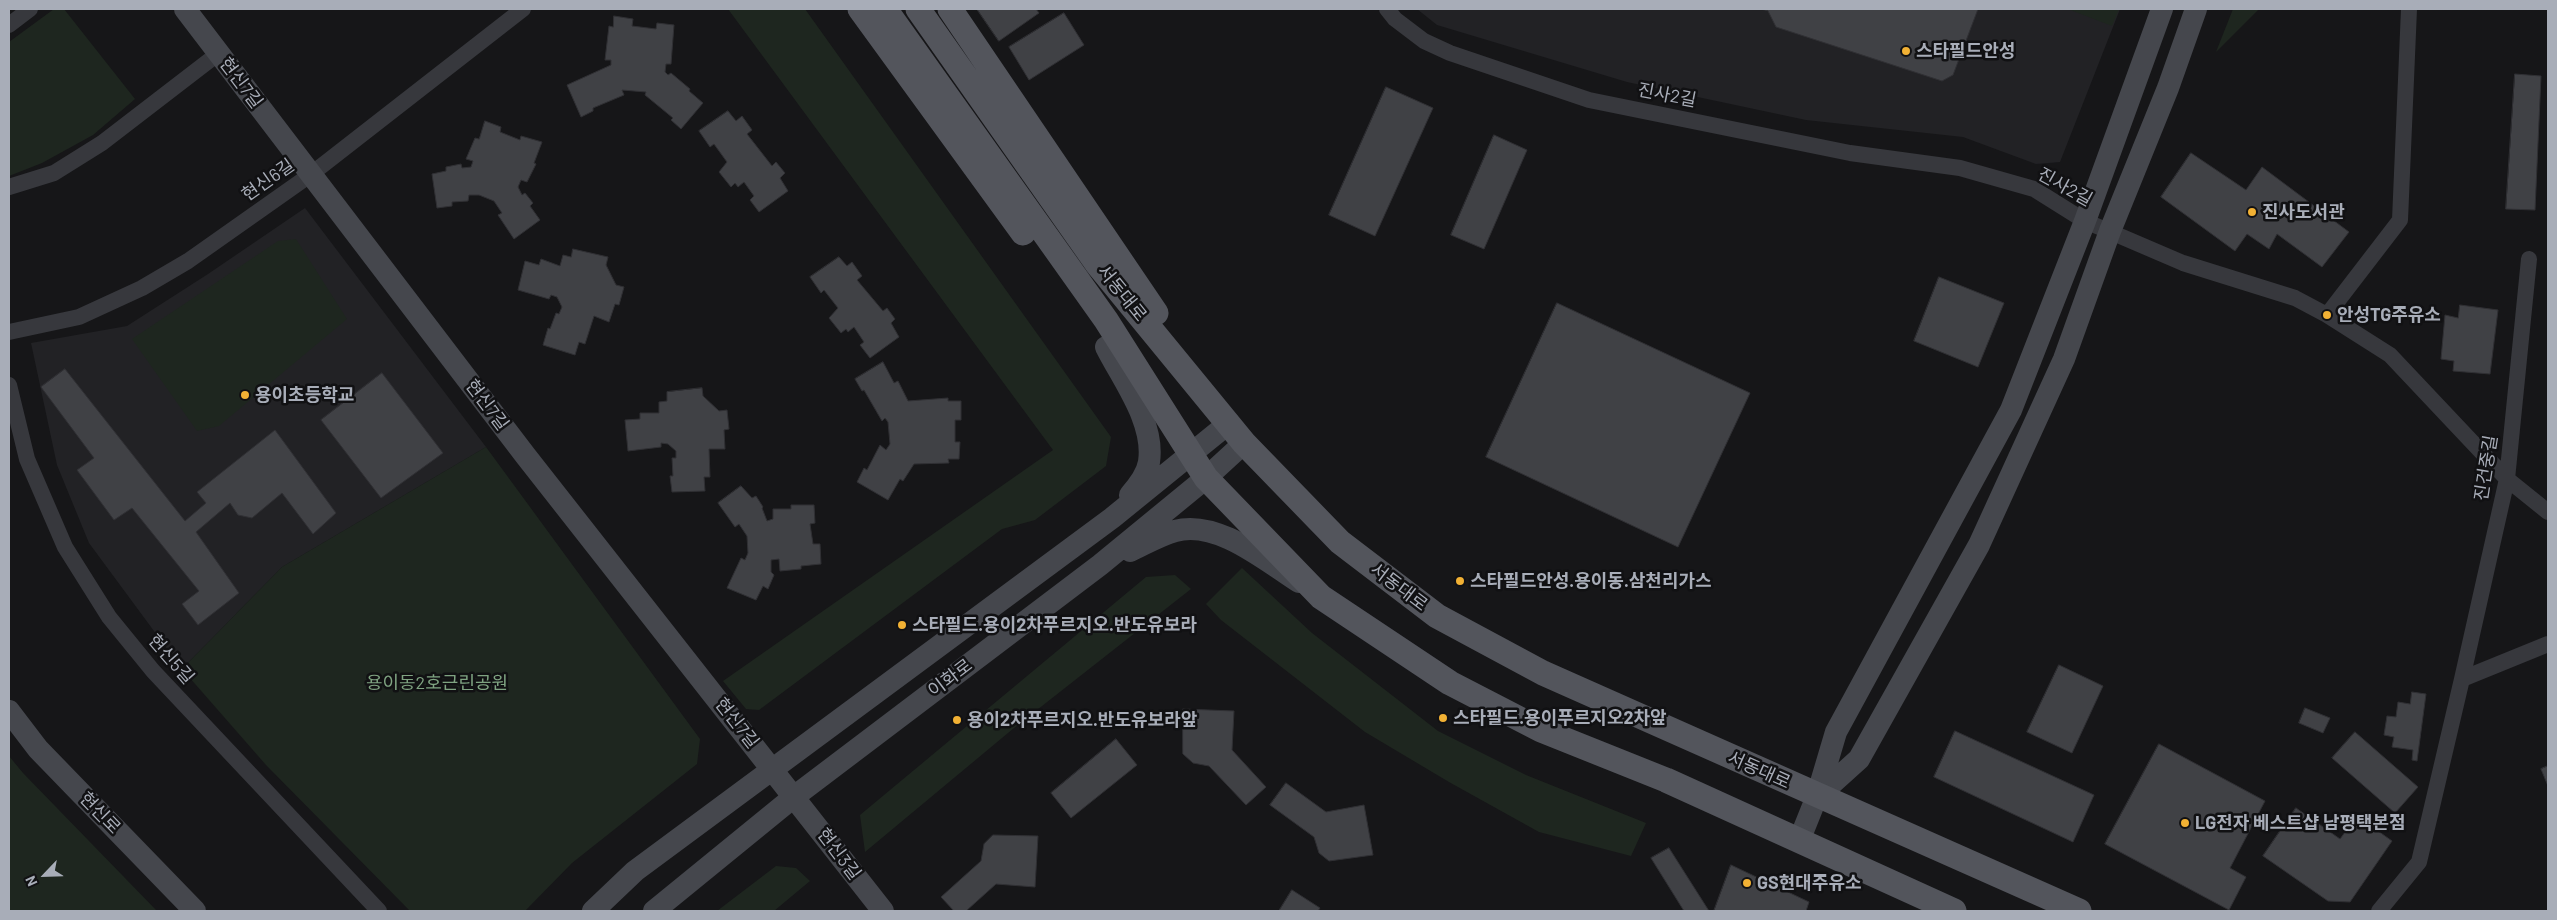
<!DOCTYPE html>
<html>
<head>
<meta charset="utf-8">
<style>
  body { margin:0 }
  #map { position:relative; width:2557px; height:920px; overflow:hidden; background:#161618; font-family:Barlow,sans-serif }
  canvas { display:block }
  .frame { position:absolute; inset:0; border:10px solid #a8adb8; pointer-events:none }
  .north { position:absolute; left:20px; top:850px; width:50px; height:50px; -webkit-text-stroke:4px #111113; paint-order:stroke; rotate:246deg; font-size:14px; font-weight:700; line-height:20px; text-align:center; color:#a8adb8 }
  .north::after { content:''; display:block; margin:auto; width:18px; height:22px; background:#a8adb8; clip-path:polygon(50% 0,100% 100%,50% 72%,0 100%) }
</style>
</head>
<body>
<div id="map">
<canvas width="2557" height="920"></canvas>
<div class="frame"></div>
<div class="north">N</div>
</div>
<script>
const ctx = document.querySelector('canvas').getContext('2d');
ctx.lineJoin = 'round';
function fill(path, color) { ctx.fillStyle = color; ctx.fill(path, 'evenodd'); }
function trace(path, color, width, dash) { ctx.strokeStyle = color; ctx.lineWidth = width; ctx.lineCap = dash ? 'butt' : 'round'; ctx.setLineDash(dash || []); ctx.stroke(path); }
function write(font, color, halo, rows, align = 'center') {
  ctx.font = font + ' Barlow,"Noto Sans KR",sans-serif'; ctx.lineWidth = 5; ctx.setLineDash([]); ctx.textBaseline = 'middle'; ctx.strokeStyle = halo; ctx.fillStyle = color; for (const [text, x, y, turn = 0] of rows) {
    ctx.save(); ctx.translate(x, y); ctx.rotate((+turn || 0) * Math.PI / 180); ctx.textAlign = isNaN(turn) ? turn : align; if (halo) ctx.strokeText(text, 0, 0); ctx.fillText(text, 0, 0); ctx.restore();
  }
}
fill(new Path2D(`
  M1417,9h703l-60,153 -24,2 -73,-27 -157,-17 -179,-38 -190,-57z
  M305,208l181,239 -204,120 -100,102 -93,-126 -32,-78 -26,-122 96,-17 81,-52z`), '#222225');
fill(new Path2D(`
  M54,9h10l71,90 -42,36 -51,28 -33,13v-134z
  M728,9h77l306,428 -5,29 -71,54 -33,9 -243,181 -13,-1 -23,-28 330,-231z
  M2068,9h51l-7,17z
  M2233,9h26l-43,43z
  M296,239l51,80 -128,107 -22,5 -65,-92 146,-98z
  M486,447l214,292 -3,25 -125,99 -47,48h-115l-144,-146 -84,-96 100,-102z
  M1242,568l70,65 126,98 88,44 120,48 -15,33 -92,-24 -90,-50 -84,-50 -144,-112 -15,-16z
  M1175,575l16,14 -177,139 -149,124 -5,-37 286,-238z
  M9,756l14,17 134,138h-148z
  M776,866l20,2 14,13 -36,30h-57z`), '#1e261f');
const building = new Path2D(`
  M977,9h59l3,4 -40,28z
  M1761,9h217l-25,66 -11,6 -166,-54 -8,-16z
  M1064,13l20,32 -55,35 -20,-33z
  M614,16l19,3 -1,7 24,3 1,-6 17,2 -3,39h-5l-1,8 3,3 3,-2 19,16 -1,2 14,12 -22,26 -10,-9 2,-2 -28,-23 1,-3 -24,-2 2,5 -31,13v3l-12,6 -14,-32 44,-20v-5h-6l4,-34 4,1z
  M2515,74l26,2 -6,134 -29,-1z
  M1386,87l47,21 -58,128 -46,-21z
  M728,111l8,10 6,-5 10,14 -5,4 25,32 4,-4 9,11 -5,5 8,13 -29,21 -9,-12 4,-4 -10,-14 -6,5 -3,-4 -4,4 -12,-15 8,-10 -13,-18 -4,3 -11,-16z
  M485,121l16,6 -1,5 20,8 1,-4 21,6 -8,21 2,1 -9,18 -6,-2 -3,7 4,8 3,-2 8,10 -3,3 10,14 -26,19 -16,-24 4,-2 -8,-12 -15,-6h-10l-1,6 -16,1v4l-15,2 -5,-34 14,-3v-4l15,-3 1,4 9,-1 2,-6 -7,-2 9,-21 4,1z
  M1494,135l33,15 -43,99 -33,-14z
  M2191,153l55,37 16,-23 87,65 -27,35 -45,-33 -8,15 -22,-15 -12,17 -74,-54z
  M573,249l35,8 -2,8 10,20 8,2 -5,18 -4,-1 -6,18 -15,-6 -9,28 -6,-2 -4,13 -32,-10 5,-17 2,1 6,-16 3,1 3,-7 -5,-10 -6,-2 -2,4 -31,-9 7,-29 14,4 2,-6 19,7 3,-11 8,2z
  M839,257l8,9 5,-4 10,14 -5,4 26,31 4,-3 8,11 -4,4 8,14 -29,21 -10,-13 4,-3 -10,-15 -6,5 -2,-3 -5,4 -12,-15 9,-10 -14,-18 -3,3 -11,-16z
  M1939,277l65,26 -26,64 -64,-26z
  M1557,303l193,90 -72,154 -192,-90z
  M2460,305l38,5 -8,64 -37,-3 1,-10 -13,-2 4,-44 13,3z
  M883,362l11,21 4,-2 10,20 40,-3v3h13v19h-6v22h5l-1,17h-11l1,4 -35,1 -11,17 -3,-2 -12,21 -31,-18 7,-14 3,2 13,-25 6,5 4,-6 -2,-22 -3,-4 -3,3 -18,-31 -2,1 -7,-12z
  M65,369l120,152 21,-18 -9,-11 78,-62 61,83 -23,21 -31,-41 -30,25 -14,-3 -8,-12 -34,29 43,61 -41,32 -16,-21 17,-13 -67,-83 -18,12 -37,-50 17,-12 -53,-71z
  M382,373l61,80 -62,45 -60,-78z
  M702,388l1,8 16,15 8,-1 2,19 -5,1 1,19h-16l1,28h-6l1,14 -33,1 -2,-16h3l-1,-18h4v-7l-8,-7 -7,-1v4l-33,4 -3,-31 15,-1v-6h19v-11l8,-1v-9z
  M741,486l11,12 4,-2 7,11 -1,1 5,13 6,-2v-10h18v-4h23l1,18 -5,1 3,20h7l1,20 -20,2v3l-21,2 -1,-12 -8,1v12l3,3 -6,14 -5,-3 -7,14 -29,-12 14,-30 4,2 3,-7 -1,-17 -8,-12 -4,3 -17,-24z
  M2059,665l44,21 -31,67 -45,-21z
  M2412,692l14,2 -9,67 -5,-1 1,-10 -21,-3 2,-10 -10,-2 3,-19 9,1 2,-15 12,2z
  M2305,708l25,10 -7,15 -24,-10z
  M1183,709l51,2 -2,39 34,37 -20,18 -37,-39 -16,-3 -10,-9z
  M1955,731l139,64 -21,47 -139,-65z
  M2355,732l63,55 -23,26 -63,-55z
  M1116,739l21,26 -66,53 -20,-25z
  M2159,744l106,57 -35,67 16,9 -17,33 -124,-66z
  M2548,766v20l-7,-17z
  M1286,783l40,29 38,-7 9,50 -44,6 -10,-8 -5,-16 -44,-32z
  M2296,808l44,31 17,-23 35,25 -42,61 -22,-1 -65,-45z
  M993,835l45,1 -3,51 -39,-3 -30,27h-12l-13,-14 40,-36 3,-17z
  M1669,848l40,63h-25l-33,-53z
  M1731,865l78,37 -3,9h-92z
  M1292,890l28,18 -2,3h-39z`);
fill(building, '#404145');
trace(building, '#303034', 1);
trace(new Path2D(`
  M1387,9l8,10 29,22 26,12 139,47 261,53 110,15 74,21 51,32 98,42 112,35 32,17 73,-95 9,-211
  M9,25l21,-16
  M9,187l45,-14 48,-30 117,-90
  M2327,315l63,40 117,124 41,33
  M9,332l70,-15 63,-29 46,-27 122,-86 213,-166
  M9,385l18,74 38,88 44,70 44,54 226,240
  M2462,679l86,-35
  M2379,911l40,-49 43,-183 45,-200 22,-220`), '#37383d', 16);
trace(new Path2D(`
  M185,9l340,446 358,456
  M1106,347c17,34 49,75 43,115 -2,12 -11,24 -19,33
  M1130,551c15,-7 30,-16 45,-20 42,-12 91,30 124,51
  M9,711l29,38 157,162
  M1818,796l41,-37 120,-214 85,-186 46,-128 58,-143 28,-79
  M1799,841l18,-45 19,-64 175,-322 74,-189 77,-212
  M593,911l42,-40 477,-353 117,-95
  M654,911l141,-115 305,-231 106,-87 38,-35`), '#45474d', 22);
trace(new Path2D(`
  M860,9l163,224
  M885,9l221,311 100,158 115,119 129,86 91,47 125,50 288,131
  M918,9l180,256 146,178 96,99 97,74 106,57 536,238
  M950,9l206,304`), '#53555c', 25);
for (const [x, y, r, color] of [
  [1906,51,5,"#f2b134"],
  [2252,212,5,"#f2b134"],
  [2327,315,5,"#f2b134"],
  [245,395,5,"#f2b134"],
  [1460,581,5,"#f2b134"],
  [902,625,5,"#f2b134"],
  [1443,718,5,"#f2b134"],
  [957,720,5,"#f2b134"],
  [2185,823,5,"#f2b134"],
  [1747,883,5,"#f2b134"]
]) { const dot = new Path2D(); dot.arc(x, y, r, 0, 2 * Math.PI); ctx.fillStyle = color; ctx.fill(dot); trace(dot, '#111113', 2); }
write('bold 18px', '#a8adb8', '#111113', [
  ["스타필드안성",1916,51],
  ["진사도서관",2262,212],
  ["안성TG주유소",2337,315],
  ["용이초등학교",255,395],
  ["스타필드안성.용이동.삼천리가스",1470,581],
  ["스타필드.용이2차푸르지오.반도유보라",912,625],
  ["스타필드.용이푸르지오2차앞",1453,718],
  ["용이2차푸르지오.반도유보라앞",967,720],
  ["LG전자 베스트샵 남평택본점",2195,823],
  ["GS현대주유소",1757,883]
], 'left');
write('18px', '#a8adb8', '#111113', [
  ["현신7길",241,83,53],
  ["진사2길",1667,95,11],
  ["현신6길",268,180,-35],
  ["진사2길",2065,187,29],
  ["서동대로",1122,293,51],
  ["현신7길",487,405,53],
  ["진건중길",2486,468,-81],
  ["서동대로",1399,587,37],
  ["현신5길",171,659,49],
  ["이화로",950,678,-37],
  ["현신7길",737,723,52],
  ["서동대로",1759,770,24],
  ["현신로",100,813,46],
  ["현신3길",839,854,53]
]);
write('18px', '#7fa381', '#111113', [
  ["용이동2호근린공원",437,683]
]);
</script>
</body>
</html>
